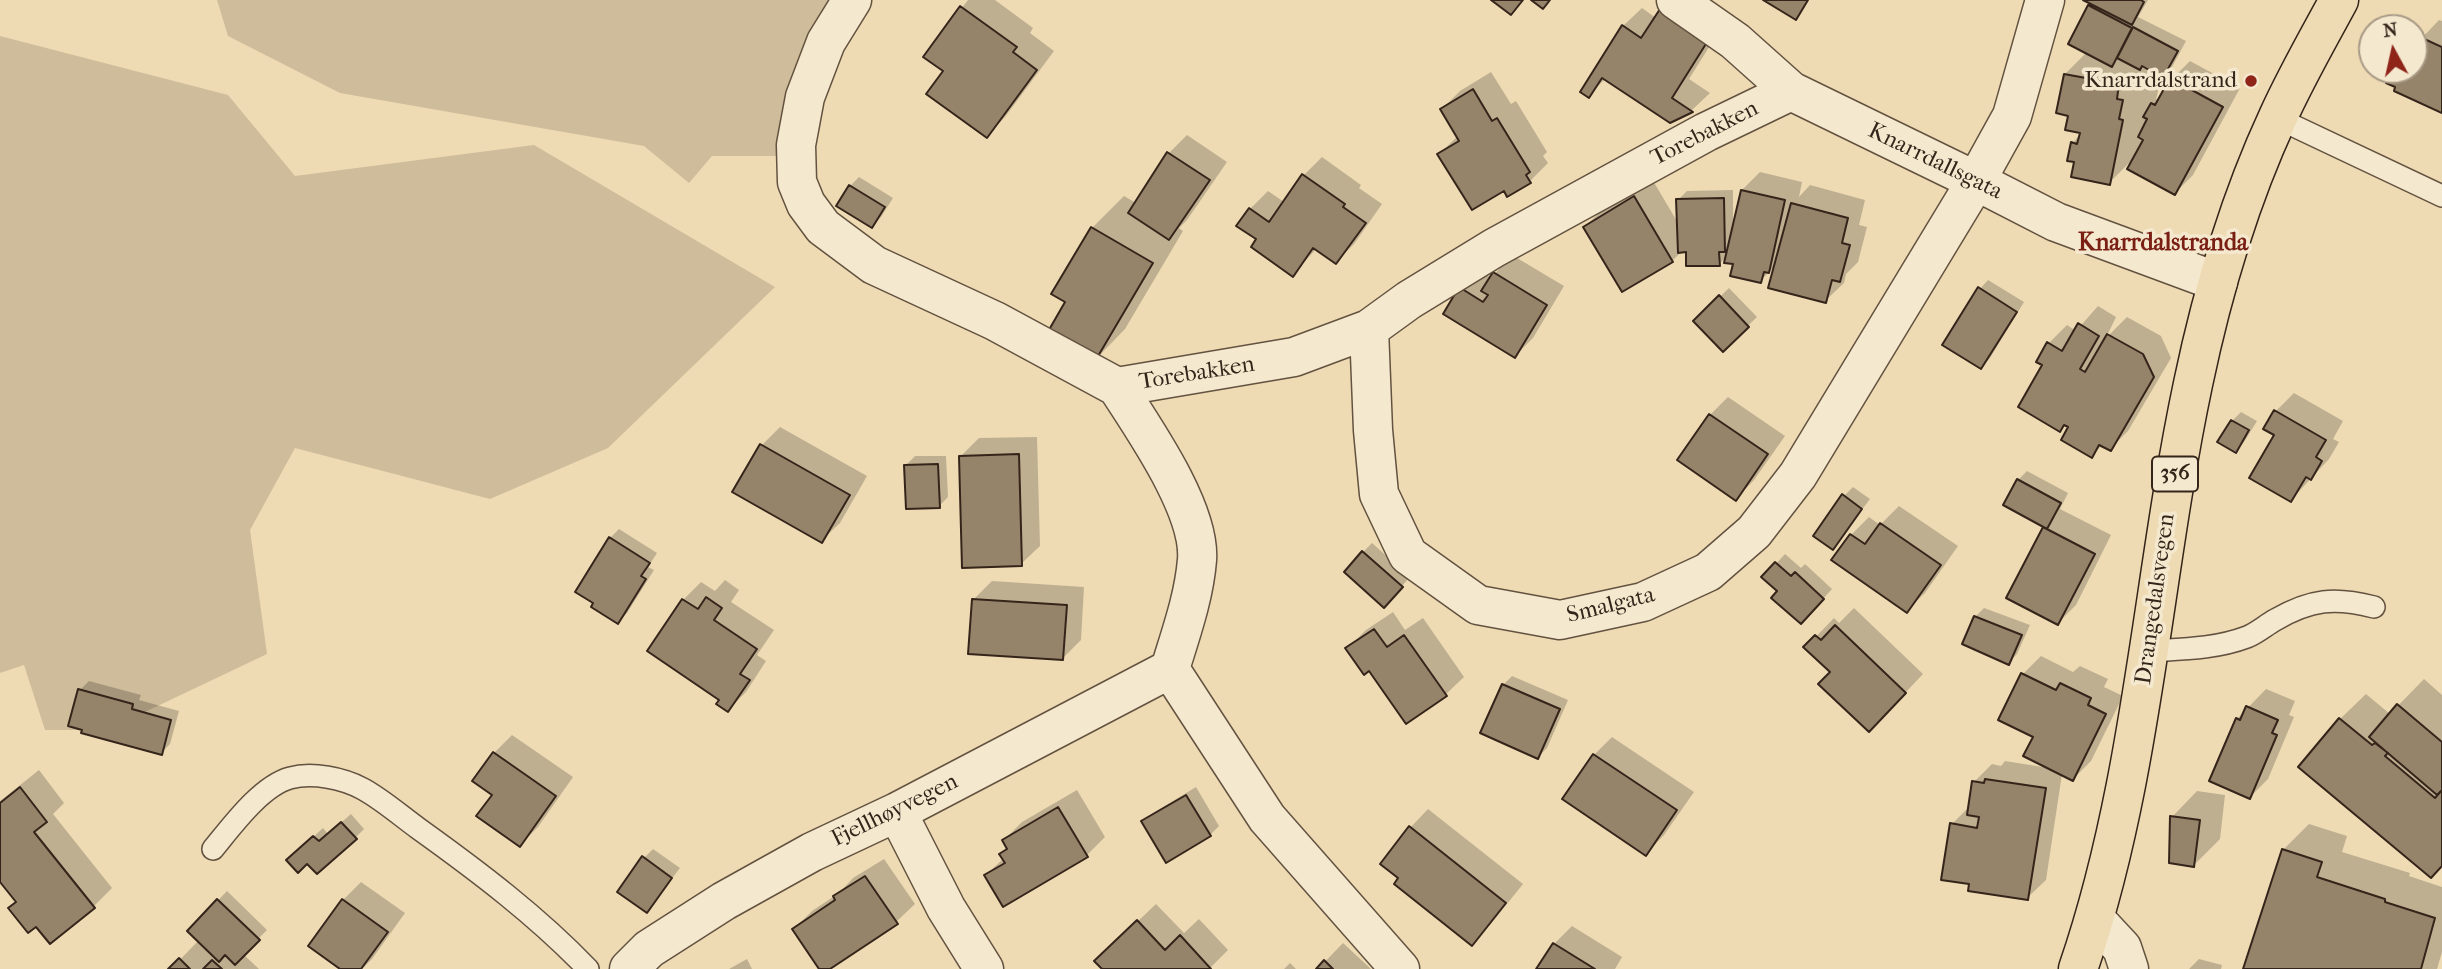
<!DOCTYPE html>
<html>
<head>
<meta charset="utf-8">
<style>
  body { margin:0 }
  #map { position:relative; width:2442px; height:969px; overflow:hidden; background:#eedbb4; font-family:"IM FELL French Canon",serif }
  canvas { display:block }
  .north { position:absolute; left:2358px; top:14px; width:70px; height:70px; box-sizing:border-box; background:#f4e8ce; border:2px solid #a89a86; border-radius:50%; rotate:352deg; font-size:19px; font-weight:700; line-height:28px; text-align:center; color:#35241a }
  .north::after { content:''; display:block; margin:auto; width:24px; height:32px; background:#8f2418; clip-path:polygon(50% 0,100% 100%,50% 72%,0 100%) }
</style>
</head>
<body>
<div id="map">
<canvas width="2442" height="969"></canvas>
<div class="north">N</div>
</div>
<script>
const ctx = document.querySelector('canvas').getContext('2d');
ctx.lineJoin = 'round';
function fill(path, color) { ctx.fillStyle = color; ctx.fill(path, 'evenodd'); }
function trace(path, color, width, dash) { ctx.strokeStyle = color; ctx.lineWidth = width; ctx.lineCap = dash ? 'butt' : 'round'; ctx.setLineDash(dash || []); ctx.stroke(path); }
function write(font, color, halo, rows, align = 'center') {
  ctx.font = font + ' "IM FELL French Canon",serif'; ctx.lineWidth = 7; ctx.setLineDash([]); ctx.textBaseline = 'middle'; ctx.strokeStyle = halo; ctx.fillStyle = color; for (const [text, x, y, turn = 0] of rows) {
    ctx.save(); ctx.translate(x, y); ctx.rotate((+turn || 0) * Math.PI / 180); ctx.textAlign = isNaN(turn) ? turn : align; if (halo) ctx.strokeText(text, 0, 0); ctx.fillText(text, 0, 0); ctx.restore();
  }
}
fill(new Path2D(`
  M217,0h619l-44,91 -16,65h-64l-23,27 -45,-37 -304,-53 -112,-57z
  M0,36l228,59 67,81 239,-31 241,142 -167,161 -118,51 -195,-51 -45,82 17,124 -160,76h-62l-21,-65 -24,8z`), '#cfbc9a');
fill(new Path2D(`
  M968,0h27l38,28 -3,5 24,18 -49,66 -18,19 -42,-65 -20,-15z
  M2087,0h61l-10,17 48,24 -14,26 -9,9 -5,-3 -2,8 4,1 -4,18 8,-7 8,-14 18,-18 50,27 -47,87 -18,18 -41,-35 -25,25 -33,-22 -3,-18 9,-12 -12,-16 -5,-41 22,-22 -17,-9 23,-40z
  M1642,8l14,10 70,2 -37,59 21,14 -18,17 -22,11 -64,-43 -17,17 34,-69z
  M2439,20l3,1v90l-48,-41h20v-27l4,-4 2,1z
  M1491,72l20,32 5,-3 31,51 -4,4 5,7 -18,18 -91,-27 19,-18 -16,-27 18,-18z
  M1187,135l40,27 -40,58 -8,8 4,3 -58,98 -31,32 -26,-59 -15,-9 39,-65 32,-32 12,7 33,-50z
  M1322,157l39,28 -2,3 23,16 -28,40 -18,18 -19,-14 -24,26 -35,-35 -8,-30 18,-18 16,11 20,-27z
  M1760,172l42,10 -3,15 11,-12 55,15 -6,25 8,2 -9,35 -12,12 -2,9 -19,18 -49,-36 -16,16 -25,-18 -7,-8 -9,9 -32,-13h-5l-10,10 -49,29 -38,-63 18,-18 49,-30 26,44v-23l9,-9 46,-1v34l9,-34z
  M859,177l34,21 -12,19 -9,9 -33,-21 11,-19z
  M1512,255l52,31 -31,52 -18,18 -54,-68 18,-18 12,8z
  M1988,280l36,22 -34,56 -9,9 -1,-78z
  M1729,288l28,29 -34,33 -28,-29z
  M2098,306l18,11 -10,21 21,-21 34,19 10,22 -43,73 -18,18 -8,-4 -10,11 -21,-30 -5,-2 -6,6 -16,-65 5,-22 18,-18 9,6z
  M2294,393l49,28 -10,18 6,3 -10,17 -38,41 -14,-65 -11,-7 10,-17z
  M1728,397l57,39 -31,44 -18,19 -26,-84z
  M2241,412l16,9 -13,21 -9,9 -3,-30z
  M780,427l87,49 -27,47 -19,18 -86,-50 27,-46z
  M1037,437l3,109 -19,18 -60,-108 18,-18z
  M915,456h31l2,41 -9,9 -33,-41z
  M2027,471l41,22 -8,16 51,26 -35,70 -18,18 -14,-95 2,-2 -28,-46z
  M1853,487l17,12 -37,49 11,-52z
  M1899,506l59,40 -33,47 -19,18 -72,-51 17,-25 18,-18 11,8z
  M619,529l38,24 -9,14 6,3 -27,43 -9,9 -8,-84z
  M1372,543l38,34 -17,19 -30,-44z
  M1785,554l16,14 4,-4 27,25 -22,24 -46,-36z
  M725,580l14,10 -8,12 43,28 -17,25 9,6 -20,31 -18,18 -7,-11 -72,-49 34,-50 18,-18 14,9z
  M992,581l92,6 -3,53 -18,18 -90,-58z
  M1854,608l69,66 -36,38 -55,-40 -26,-25 28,-29 5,5z
  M1984,608l46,17 -13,29 -9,9 -33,-46z
  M1393,612l12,18 18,-12 41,59 -19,18 -75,-26 -22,-21 18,-18z
  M2041,656l32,16 7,-6 28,13 -4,8 19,9 -32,65 -18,18 -11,-5 -16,106 -19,18 -56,-15 -19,-59 18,-18 4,-24 18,-18 9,2 4,-5 44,7 -14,-32 -12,-62z
  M1512,676l56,24 -21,48 -9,9 -56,-25 21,-47z
  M2424,679l18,16v170l-102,-146 26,-25 24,20z
  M89,681l52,14 -2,5 40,11 -9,33 -9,9 -81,-63z
  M2266,689l29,12 -6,14 5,2 -26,62 -18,18 -13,-78z
  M512,735l61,42 -35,50 -18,18 -26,-51v-41z
  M1612,737l82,55 -30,43 -18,19 -52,-99z
  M39,770l25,33 -11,11 59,74 -18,18 -76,-5 -18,-22v-78z
  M1196,787l23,39 -9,9 -66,-14 9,-8z
  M1077,790l28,47 -18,18 -101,20 18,-17 -2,-4 6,-7 -4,-7 18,-18z
  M2197,791l28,4 -5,44 -26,26 -22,-48z
  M1428,809l95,75 -33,41 -18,18 -72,-65 10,-50z
  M351,814l13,15 -9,9 -57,13 25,-23 5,6z
  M2309,824l38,12 -5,16 68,21 -1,3 33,11v65l-5,17h-192l38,-119z
  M653,849l27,19 -33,43 -3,-53z
  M884,859l31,45 -19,18 -69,47h-6l-27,-40 18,-18 27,-18 14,-15z
  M361,882l44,31 -33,46 -10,10h-19v-69z
  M227,891l40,39 -24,24 16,15h-88l28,-29 -10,-9z
  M1156,904l28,29 15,-14 29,31 -19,19h-104l10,-26z
  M1572,926l50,31 -7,12h-77l16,-25z
  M1343,943l28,26h-53z
  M747,959l5,10h-23z
  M2199,959l23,6 -1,4h-32z
  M1290,963l6,6h-12z`), '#0003');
const building = new Path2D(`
  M1491,0h32l-12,15z
  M1531,0h19l-7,9z
  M1763,0h45l-12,20z
  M2083,0h58l3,2 -12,23z
  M2088,5l44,23 -20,39 -44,-23z
  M960,6l57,41 -4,5 24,18 -50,68 -61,-44 17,-23 -20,-14z
  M1660,9l49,30 -37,59 21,14 -23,11 -68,-45 -13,20 -9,-6 42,-67 19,13z
  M2133,27l45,24 -15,27 -21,-12 -2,4 -23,-12z
  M2420,37l22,10v66l-48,-22 1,-4 -9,-4 6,-13h22v-21z
  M2064,74l55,10 -2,15 6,1 -4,19 4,1 -13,65 -39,-8 3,-15 -7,-1 4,-19 6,2 3,-11 -15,-3 3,-14 -12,-3z
  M2170,78l53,29 -48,88 -48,-26 16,-29 -5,-3 9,-18 -4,-2 8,-14 4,2z
  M1473,89l19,32 5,-3 33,54 -4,3 5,8 -24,14 -3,-6 -32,19 -35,-56 22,-13 -19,-32z
  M1167,152l43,28 -41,60 -41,-27z
  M1302,174l43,30 -2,3 23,16 -30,41 -23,-16 -20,29 -42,-30 5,-8 -20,-13 13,-18 20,14z
  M849,185l36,22 -13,21 -36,-22z
  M1741,190l44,10 -16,73 -5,-1 -3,11 -31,-7 3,-12 -9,-1z
  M1634,196l39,66 -51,30 -39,-65z
  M1724,198l1,54h-6l1,14h-34v-14l-8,1 -2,-54z
  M1791,203l57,15 -6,25 8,2 -10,37 -8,-2 -6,23 -58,-15z
  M1091,227l62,36 -59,100 -48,-28 19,-33 -14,-8z
  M1493,272l54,33 -32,53 -72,-44 16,-27 24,15 5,-7 -7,-4z
  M1978,287l39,25 -36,57 -39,-24z
  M1719,295l30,32 -26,25 -30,-31z
  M2078,323l21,13 -19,33 5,3 22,-38 36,20 11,23 -43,74 -12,-6 -7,13 -31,-18 7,-13 -4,-2 -4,7 -42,-25 24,-42 -6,-3 11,-20 15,9z
  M2274,410l52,30 -10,17 6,4 -11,19 -5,-3 -15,25 -42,-24 25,-43 -11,-6z
  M1709,414l59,40 -32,47 -59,-41z
  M2231,420l18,10 -13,23 -19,-11z
  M760,444l90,51 -28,48 -90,-51z
  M1019,454l3,112 -60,2 -3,-112z
  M938,464l2,44 -34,1 -2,-44z
  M2017,479l44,24 -14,26 -44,-24z
  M1842,494l20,15 -29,41 -20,-14z
  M1880,523l61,42 -34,48 -76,-53 19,-26 15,10z
  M2043,527l52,27 -37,71 -52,-27z
  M609,537l41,26 -9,13 5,3 -28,45 -27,-17 2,-4 -18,-11z
  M1362,551l41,36 -19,21 -40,-36z
  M1775,562l16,14 4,-4 29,27 -23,25 -30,-26 6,-7 -16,-14z
  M706,597l16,11 -8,12 43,29 -17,25 10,6 -22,32 -12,-8 3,-4 -72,-49 35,-52 16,10z
  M972,599l95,6 -4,55 -95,-6z
  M1974,616l48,19 -13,30 -47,-21z
  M1835,625l71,68 -37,39 -51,-48 12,-12 -27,-25 12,-12 6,5z
  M1374,629l13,18 17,-12 43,61 -41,28 -37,-53 -5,4 -19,-27z
  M2021,673l35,17 4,-7 31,15 -3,7 18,9 -33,67 -50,-25 10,-19 -35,-17z
  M1502,684l58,25 -22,50 -58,-26z
  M78,689l55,15 -1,5 39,11 -9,35 -81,-22 1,-3 -14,-4z
  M2397,704l45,38v48l-5,5 -68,-58z
  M2246,706l32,14 -6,13 5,2 -27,64 -41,-18 27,-63 4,2z
  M2339,718l33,27 3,-2 13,10 -3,3 50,42 7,-8v76l-11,12 -133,-111z
  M493,752l63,44 -36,51 -44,-31 16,-21 -20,-14z
  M1593,754l84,56 -31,46 -84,-57z
  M1985,779l61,9 -18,112 -60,-9 1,-7 -28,-4 9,-57 27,5 2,-11 -12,-2 5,-34 12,2z
  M20,787l27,35 -13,10 61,76 -45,36 -14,-17 -8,6 -20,-25 8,-6 -16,-20v-79z
  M1186,795l25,41 -45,27 -25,-42z
  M1058,807l30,50 -85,50 -19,-32 21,-12 -6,-9 8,-5 -5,-9z
  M2170,816l30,4 -6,47 -25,-4z
  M341,822l16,17 -40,35 -10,-10 -9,9 -12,-13 27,-24 6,5z
  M1409,826l97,77 -34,43 -78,-62 4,-6 -18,-14z
  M2282,849l40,13 -5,15 68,22v3l50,16 -14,51h-178z
  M642,856l30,22 -25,35 -30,-21z
  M865,876l33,48 -68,45h-11l-27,-40 43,-29 -2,-4z
  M217,899l43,41 -25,25 -10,-10 -6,7 -32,-31z
  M342,899l46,33 -27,37h-21l-32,-23z
  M1137,920l28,30 15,-15 31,34h-109l-8,-8z
  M1553,943l42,26h-59z
  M179,958l11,11h-22z
  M212,960l10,9h-19z
  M1324,960l9,9h-17z`);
fill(building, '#95836a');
trace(building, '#35241a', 2);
const lane = new Path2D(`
  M2277,118l165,78
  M2150,651c33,-2 65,-2 97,-14 10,-4 19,-12 28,-17 36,-21 60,-23 99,-13
  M213,849c19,-23 48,-63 77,-71 22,-6 53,0 73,11 20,11 38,27 56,40 60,43 118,87 169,140`);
const street = new Path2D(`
  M852,0l-26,42 -21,55 -9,48 1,37 9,22 17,23 51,38 121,56 122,66 177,-30 75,-28 40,-29 85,-52 212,-116 85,-41
  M1676,0l59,41 56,50 185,90 80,41 162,60
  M1369,329l4,101 6,64 29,61 70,50 82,15 83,-18 65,-30 46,-40 44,-57 178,-294 36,-65 33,-116
  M1117,387c27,42 84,123 80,173 -3,37 -16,73 -27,109l97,149 133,151
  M897,812l49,96 38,61
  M2095,919l27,29 7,21
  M629,969l20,-20 75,-48 88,-49 85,-40 273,-143`);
const primary = new Path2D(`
  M2078,969c65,-189 74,-391 115,-585 19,-91 46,-183 85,-267 18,-40 40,-78 61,-117`);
trace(lane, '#635240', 24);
trace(street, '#635240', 41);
trace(primary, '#35241a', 41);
trace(lane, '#f4e8ce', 21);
trace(street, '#f4e8ce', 38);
trace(primary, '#eedbb4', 38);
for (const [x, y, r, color] of [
  [2251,81,7,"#8f2418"]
]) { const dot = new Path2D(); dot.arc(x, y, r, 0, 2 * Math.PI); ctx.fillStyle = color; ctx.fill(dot); trace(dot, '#f4e8ce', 2.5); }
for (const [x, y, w] of [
  [2175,474,46]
]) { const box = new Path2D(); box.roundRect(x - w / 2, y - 17.5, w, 35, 5); ctx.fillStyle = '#f4e8ce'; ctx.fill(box); trace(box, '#35241a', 2); }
write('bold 21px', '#35241a', null, [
  ["356",2175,474]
]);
write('23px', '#35241a', '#f4e8ce', [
  ["Knarrdalstrand",2237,81]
], 'right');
write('23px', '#35241a', '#f4e8ce', [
  ["Torebakken",1705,134,-27],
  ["Knarrdallsgata",1935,162,26],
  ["Torebakken",1197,374,-9],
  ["Drangedalsvegen",2156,599,-82],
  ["Smalgata",1611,606,-14],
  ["Fjellhøyvegen",895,811,-26]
]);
write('bold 24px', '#7a1f14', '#f4e8ce', [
  ["Knarrdalstranda",2163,244]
]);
</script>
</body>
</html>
